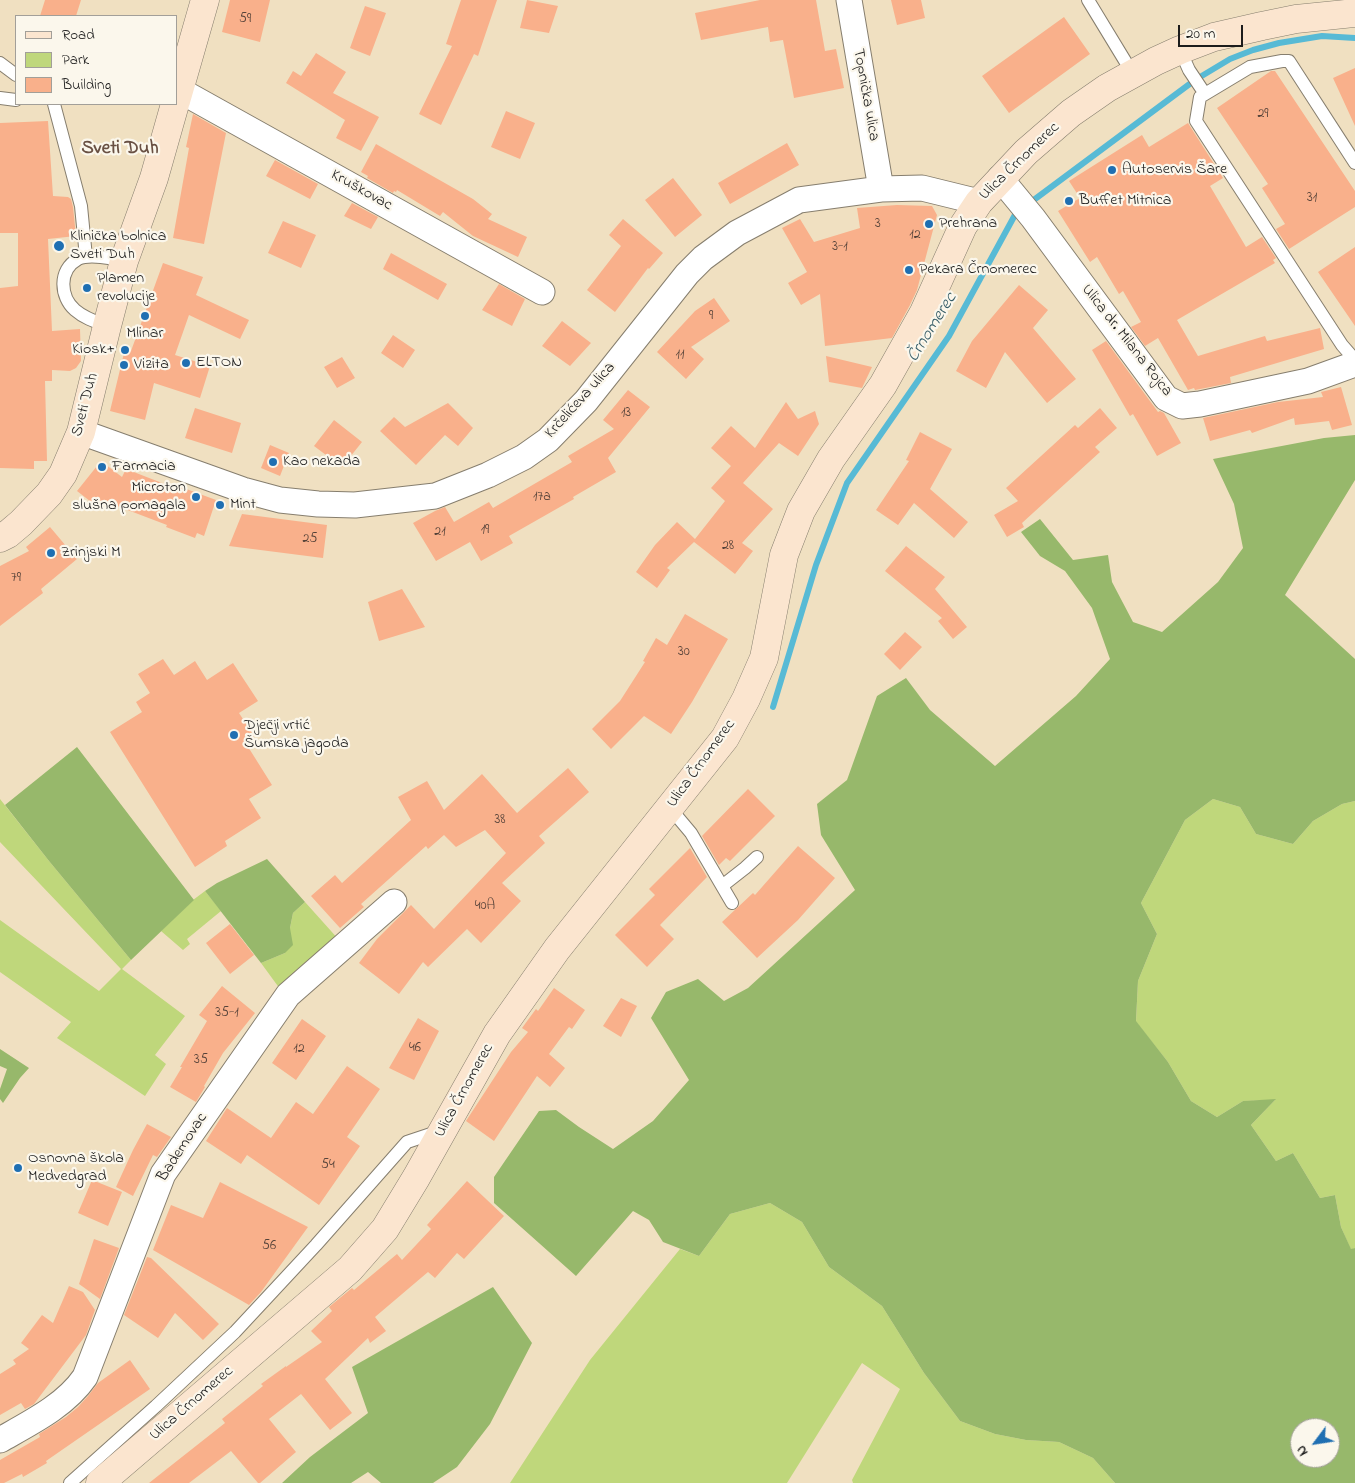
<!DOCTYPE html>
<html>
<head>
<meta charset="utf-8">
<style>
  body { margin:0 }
  #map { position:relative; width:1355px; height:1483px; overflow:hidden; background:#f0e0c1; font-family:"Indie Flower",sans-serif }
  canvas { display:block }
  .legend { position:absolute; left:15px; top:15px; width:162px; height:90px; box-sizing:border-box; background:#fbf7ec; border:1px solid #a29f99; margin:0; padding:6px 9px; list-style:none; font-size:15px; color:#1c1c1c }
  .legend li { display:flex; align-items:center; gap:10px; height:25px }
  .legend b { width:25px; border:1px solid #a29f99 }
  .north { position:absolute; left:1290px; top:1418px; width:50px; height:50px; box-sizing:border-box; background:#fbf7ec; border:1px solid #a29f99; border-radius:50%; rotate:239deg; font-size:14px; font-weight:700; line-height:20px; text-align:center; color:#1c1c1c }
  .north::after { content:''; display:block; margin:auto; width:18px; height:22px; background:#1f6fb2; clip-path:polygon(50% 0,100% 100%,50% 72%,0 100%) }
  .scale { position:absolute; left:1178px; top:25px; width:65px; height:22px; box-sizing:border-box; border:2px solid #1c1c1c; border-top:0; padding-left:6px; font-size:15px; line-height:18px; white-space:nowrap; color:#1c1c1c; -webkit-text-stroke:4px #fbf7ec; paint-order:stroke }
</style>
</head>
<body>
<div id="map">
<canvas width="1355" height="1483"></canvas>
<ul class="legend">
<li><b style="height:6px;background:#fbe5cf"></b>Road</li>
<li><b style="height:14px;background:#bfd77b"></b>Park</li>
<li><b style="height:14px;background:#f9b08b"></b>Building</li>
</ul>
<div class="north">N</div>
<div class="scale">20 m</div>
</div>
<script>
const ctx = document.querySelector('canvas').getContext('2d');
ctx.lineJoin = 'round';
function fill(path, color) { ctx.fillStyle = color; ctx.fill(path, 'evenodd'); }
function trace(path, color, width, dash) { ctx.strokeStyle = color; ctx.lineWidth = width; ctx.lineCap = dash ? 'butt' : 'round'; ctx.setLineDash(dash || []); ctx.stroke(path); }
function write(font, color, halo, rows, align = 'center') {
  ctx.font = font + ' "Indie Flower",sans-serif'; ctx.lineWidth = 4.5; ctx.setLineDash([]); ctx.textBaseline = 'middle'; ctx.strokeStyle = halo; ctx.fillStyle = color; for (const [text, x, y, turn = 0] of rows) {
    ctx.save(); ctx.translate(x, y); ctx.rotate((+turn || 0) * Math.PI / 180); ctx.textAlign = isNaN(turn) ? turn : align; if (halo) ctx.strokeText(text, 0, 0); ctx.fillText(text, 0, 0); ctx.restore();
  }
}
fill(new Path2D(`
  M0,799l49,62 82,99 -9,9 63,47 -30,39 11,9 -21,32 -88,-58 14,-16 -71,-50v-52l99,71 22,-22 -121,-127z
  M1213,799l27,8 16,27 37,10 20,-23 29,-17 13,-3v447l-4,2 -10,-23 -6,-32 -15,3 -27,-45 -17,8 -25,-36 24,-25 -32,1 -26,16 -26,-16 -23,-39 -32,-40 2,-41 19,-47 -16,-31 44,-83z
  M205,891l16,20 -34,28 3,5 -7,6 -22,-19 32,-31z
  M305,902l35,39 -60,48 -19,-26 24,-10 8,-40z
  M770,1203l32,19 27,45 53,39 42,67 36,48 35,13 31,6 33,2 34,16 22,25h-262l-1,-3 48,-91 -38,-26 -75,120h-277l80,-123 90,-111 19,7 31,-42z`), '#bfd77b');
fill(new Path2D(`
  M1355,435v45l-70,115 70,64v142l-13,3 -29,17 -20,23 -37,-10 -16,-27 -27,-8 -28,21 -44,83 16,31 -19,47 -2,40 32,41 23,39 26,16 26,-16 33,-2 -25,26 25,36 17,-8 27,45 15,-3 6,32 10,22 4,-1v235h-240l-22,-25 -34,-16 -33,-2 -31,-6 -35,-13 -36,-48 -42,-67 -53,-39 -27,-45 -32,-19 -40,11 -31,42 -36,-14 -14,-22 -16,-9 -57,65 -82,-73v-26l45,-66 17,-1 23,17 34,22 40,-28 36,-41 -38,-62 15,-26 32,-13 26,22 24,-13 107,-98 -34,-55 -4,-31 30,-24 30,-84 29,-18 24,32 65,56 81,-70 34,-37 -18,-51 -27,-37 -25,-15 -19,-24 19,-13 33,41 35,-5 4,27 21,40 29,10 56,-50 25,-34 -9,-44 -21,-45 111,-21zM1300,1428h30v30h-30z
  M77,747l117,153 -63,60 -82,-99 -44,-56z
  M267,859l38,43 -12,11 -3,15 3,17 -8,8 -24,10 -56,-72 12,-8z
  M0,1049l29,19 -9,10 -17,25 -3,-4v-10l7,-20 -7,-3z
  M493,1287l39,56 -42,81 -33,43 -24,16h-52l-13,-11 -17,11h-69l28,-26 58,-44 -16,-46z`), '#97b86b');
trace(new Path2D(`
  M1027,205l168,-125 35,-21 23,-9 26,-7 43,-7 33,2
  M773,707l43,-142 31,-82 102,-147 67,-123 3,-2`), '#57bad5', 6);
fill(new Path2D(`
  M45,0h36l-5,16h-36z
  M230,0h40l-10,42 -38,-10z
  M461,0h36l-19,56 -4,-2 -33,71 -22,-11 33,-68 -6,-2z
  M527,0l31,6 -9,27 -29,-5z
  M760,0h56l9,51 11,-2 8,39 -50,10 -11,-58 -13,2 -2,-15 -67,13 -6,-27z
  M891,0h30l4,18 -28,7z
  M365,6l21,7 -16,43 -20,-8z
  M1064,17l26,37 -81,59 -27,-37z
  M316,53l30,19 -13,21 46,24 -18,34 -25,-13 9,-18 -59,-37 7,-12 8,5z
  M1355,68v58l-22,-48z
  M1271,71h4l80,120v16l-66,42 -13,-20 9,-5 -23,-36 6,-4 -51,-76z
  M506,111l29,12 -15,36 -29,-12z
  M193,114l33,19 -22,111 -31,-6 16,-90 -3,-1z
  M48,121l5,75 15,1 3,2 2,8 3,29 -28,3 4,92 28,-2 1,32 -5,7 -6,3 -18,-1v11h-7l2,80h-13v8l-34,-1v-180l18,-2v-53h-18v-110z
  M1188,123l35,55 -13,8 36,61 16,-10 14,21 -3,2 2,3 -98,57 21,36 67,-20 2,5 53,-13 4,21 -94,28 1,6 -36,7 -1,-2 -6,2 -30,-52 -13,8 -14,-19 10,-5 -18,-31 -4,3 -22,-37 -7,5 -32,-51 22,-13 -11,-17 73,-46 7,12z
  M787,143l12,22 -69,39 -12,-21z
  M376,144l97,55 19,15 -4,5 39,18 -9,20 -45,-21 -30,-24 -3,4 -43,-26 -1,2 -2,-1 -1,2 -26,-15 1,-2 -7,-4z
  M275,160l43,24 -8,15 -44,-23z
  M673,178l29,37 -27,22 -30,-37z
  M352,203l26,14 -7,12 -27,-13z
  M897,205l35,1 5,9 -20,75 -7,15 -18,33 -67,8 -5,-52 -19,11 -13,-22 19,-11 -25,-44 18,-9 14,23 46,-14 -3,-20z
  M623,219l40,34 -14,16 -1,-1 -33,44 -28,-22 34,-44 -12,-11z
  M283,221l33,14 -15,33 -33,-15z
  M1355,247v79l-37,-54z
  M391,253l56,31 -9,16 -55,-31z
  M163,263l40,14 -7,18 53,25 -9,19 -51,-24 -14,40 35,11 -10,32 -46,-15 -9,37 -35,-9 15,-62 6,2z
  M499,284l26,15 -13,27 -30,-16z
  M1019,285l29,25 -15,18 43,51 -29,24 -42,-51 -19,36 -30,-17 16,-30z
  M714,298l16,23 -39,26 13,12 -18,20 -29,-27 38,-41z
  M562,321l29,22 -21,23 -28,-20z
  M393,335l22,15 -12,18 -22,-15z
  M1106,341l52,71 2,-1 4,2 17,30 -24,13 -24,-42 -3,2 -38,-66z
  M826,356l46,11 -10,21 -33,-6z
  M342,357l13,21 -18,10 -13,-21z
  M1341,387l11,38 -20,5 -3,-9 -34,4 -1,-7 -42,15 -2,-3 -40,11 -7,-23 75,-16 45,-5 -2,-5z
  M628,390l22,17 -42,51 8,14 -43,25 1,2 -65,37 4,7 -32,18 -11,-19 -34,19 -23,-38 22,-12 10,-4 9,15 35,-20 4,6 79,-46 -4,-6 46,-27 -11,-9z
  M786,402l12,17 17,-8 4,13 -21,32 -19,-13 -36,40 30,26 -31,34 11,8 -18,23 -41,-32 -27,26 3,2 -13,18 -21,-16 19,-27 22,-23 18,17 30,-38 -14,-13 20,-22 -20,-18 20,-22 24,22z
  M448,403l25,25 -15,18 -13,-11 -29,30 -36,-34 14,-14 11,10z
  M195,408l46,15 -9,30 -47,-15z
  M1100,408l17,20 -22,19 5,5 -78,71 2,4 -17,10 -13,-22 24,-14 -12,-13 69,-63 3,3z
  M334,420l28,22 -20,25 -28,-21z
  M920,432l32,17 -22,40 38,33 -14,16 -40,-35 -16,22 -22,-15 33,-49 -3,-1z
  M270,445l19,8 -9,23 -19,-8z
  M101,461l21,16 4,-8 54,21 1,-3 35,13 -12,36 -7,-3 -2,5 -29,-11 1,-2 -63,-24 -5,7 -22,-17z
  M242,514l85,11 -4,33 -94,-12z
  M50,527l27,32 -36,30 2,4 -43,33v-60l29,-15 -3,-4z
  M906,546l39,31 -10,12 32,38 -14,12 -15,-18 4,-3 -57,-47z
  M402,589l23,38 -46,14 -11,-39z
  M685,614l43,25 -36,63 -21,32 -27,-18 -33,33 -19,-20 28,-28 25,-39 -2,-1 13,-23 11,7z
  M905,632l17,15 -22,23 -16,-16z
  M163,659l11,16 21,-14 12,19 26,-17 25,38 -19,12 15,23 -9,6 27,43 -23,14 12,19 -36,23 2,5 -32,21 -85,-135 32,-20 -6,-10 14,-9 -12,-19z
  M568,768l21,24 -50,44 6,7 -43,40 19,18 -40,42 -14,-14 -39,38 -5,-5 -24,32 -40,-31 18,-24 34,-34 23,24 72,-76 -21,-23 -29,17 -12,-12 -16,14 -2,-3 -65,58 3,3 -24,21 -29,-32 24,-21 7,8 69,-63 -13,-23 29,-16 17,29 38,-36 35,39z
  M748,789l27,27 -45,45 -4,-3 -7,7 -17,-29z
  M798,846l37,32 -37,42 -41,38 -35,-36 31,-29 2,2z
  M690,848l17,29 -47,48 14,14 -27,28 -32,-32 40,-40 -6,-6z
  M230,924l24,31 -24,19 -24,-31z
  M222,986l33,27 -32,40 -19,33 1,1 -9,15 -26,-15 12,-20h-2l27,-46 -8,-6z
  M554,988l31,22 -13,19 -3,-2 -20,27 16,14 -15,19 -13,-11 -43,65 -28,-20 45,-69 17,-20 -6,-4 14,-19 2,2z
  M621,998l16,8 -16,31 -18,-11z
  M418,1018l21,13 -25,49 -25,-12z
  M302,1019l24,17 -30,44 -24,-17z
  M347,1066l33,23 -33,48 13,9 -41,59 -72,-50 -6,9 -35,-23 21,-33 44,30 25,-36 17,12z
  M147,1124l24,13 -14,20 -4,-2 -20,41 -17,-9 17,-37z
  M92,1180l30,12 -14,34 -30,-13z
  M467,1181l37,35 -40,43 -7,-6 -22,25 -7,-6 -53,45 11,14 -16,12 -2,-5 -43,41 27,34 -22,17 -29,-36 -32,25 27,33 -36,31h-2l-27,-32 -42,32h-40l76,-60 -3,-4 41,-33 -2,-2 25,-18v1l36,-25 -11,-11 21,-20 -3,-4 23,-19 2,2 43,-36 5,6 29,-31 -4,-4z
  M220,1182l88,45 -47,65 -12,13 -96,-55 18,-45 32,13z
  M94,1239l25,9 -19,51 -21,-15z
  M147,1257l4,1 68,66 -16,16 -28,-27 -17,25 -34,-23z
  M69,1286l14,6 12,18 -9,25 -52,69 -9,5 -4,-6 -21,12v-41l16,-10 -3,-4 16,-11 -8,-6 21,-28 11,8z
  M130,1360l20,29 -104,72 1,2 -24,14 -1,-3 -18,9h-4v-23l40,-23 -1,-3 27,-17 12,-10 10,-11 10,-13z`), '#f9b08b');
const lane = new Path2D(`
  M1088,0l45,74
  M1180,50l9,20 16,24 -5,3 -4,24 146,224 13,15
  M0,63l16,12
  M1205,94l45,-27 32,-6h7l66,102
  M0,98l16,2
  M54,104l27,102 5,51
  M107,326c-11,-4 -23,-8 -32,-16 -15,-13 -17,-40 3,-51 10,-5 35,-1 46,2
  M670,808l21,25 41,70
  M722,886l23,-18 12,-11
  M70,1483l86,-77 79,-74 81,-87 91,-103 33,-11`);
const street = new Path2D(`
  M849,0l32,189
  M179,90l363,202
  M1000,178l33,40 133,180 16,8 18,-2 108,-23 47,-17
  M81,432l162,58 37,10 38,4 37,1 80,-9 53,-21 36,-18 24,-17 38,-39 101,-127 16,-16 34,-25 62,-33 82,-11 41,-1 57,14
  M0,1440c30,-17 65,-34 85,-63l78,-203 125,-179 106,-93`);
const secondary = new Path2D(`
  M176,101l29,-101
  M0,538l8,-4 13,-11 28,-29 14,-20 18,-42 26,-106 17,-65 30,-83 21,-74
  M100,1483l250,-214 35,-40 31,-51 81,-144 60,-85 168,-211 21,-39 18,-41 20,-103 17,-44 30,-52 52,-74 41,-73 39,-86 16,-24 47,-50 45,-39 36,-25 49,-27 24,-11 34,-13 48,-11 34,-7 59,-6`);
trace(lane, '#867e6e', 14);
trace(street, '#867e6e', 27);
trace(secondary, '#867e6e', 29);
trace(lane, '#fff', 12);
trace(street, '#fff', 25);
trace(secondary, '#fbe5cf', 28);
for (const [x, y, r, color] of [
  [1112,170,5,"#1f6fb2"],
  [1069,201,5,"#1f6fb2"],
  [929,224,5,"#1f6fb2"],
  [59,246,6,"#1f6fb2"],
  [909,270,5,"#1f6fb2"],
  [87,288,5,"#1f6fb2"],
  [145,316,5,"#1f6fb2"],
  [125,350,5,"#1f6fb2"],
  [186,363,5,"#1f6fb2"],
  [124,365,5,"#1f6fb2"],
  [273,462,5,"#1f6fb2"],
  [102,467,5,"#1f6fb2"],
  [196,497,5,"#1f6fb2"],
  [220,505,5,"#1f6fb2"],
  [51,553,5,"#1f6fb2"],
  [234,735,5,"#1f6fb2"],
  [18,1168,5,"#1f6fb2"]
]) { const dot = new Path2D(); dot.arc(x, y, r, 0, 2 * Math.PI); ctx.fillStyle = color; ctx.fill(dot); trace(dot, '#fbf7ec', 2); }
write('14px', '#534138', null, [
  ["59",245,20],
  ["29",1263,115],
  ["31",1312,199],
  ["3",878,225],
  ["12",915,236],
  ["3-1",840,248],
  ["9",711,317],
  ["11",680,356],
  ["13",626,414],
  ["17a",542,498],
  ["19",485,531],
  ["21",440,533],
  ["25",310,540],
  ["28",728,547],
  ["79",16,579],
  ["30",684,653],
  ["38",500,821],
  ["40A",485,907],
  ["35-1",227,1014],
  ["46",415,1049],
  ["12",299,1050],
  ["35",201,1061],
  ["54",328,1166],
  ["56",269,1247]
]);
write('16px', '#1c1c1c', '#fbf7ec', [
  ["Topnička ulica",865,95,80],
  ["Ulica Črnomerec",1020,162,-44],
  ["Kruškovac",361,191,29],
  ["Ulica dr. Milana Rojca",1126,341,52],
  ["Krčelićeva ulica",581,401,-48],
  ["Sveti Duh",86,405,-75],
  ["Ulica Črnomerec",702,764,-54],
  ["Ulica Črnomerec",465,1091,-61],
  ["Bademovac",183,1148,-57],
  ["Ulica Črnomerec",192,1404,-41]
]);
write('16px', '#1c1c1c', '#fbf7ec', [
  ["Autoservis Šare",1122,170],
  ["Buffet Mitnica",1079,201],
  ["Prehrana",939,224],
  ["Klinička bolnica",70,237],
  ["Sveti Duh",70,255],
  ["Pekara Črnomerec",919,270],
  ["Plamen",97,279],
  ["revolucije",97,297],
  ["Mlinar",145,334,"center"],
  ["Kiosk+",115,350,"right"],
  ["ELTON",196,363],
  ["Vizita",134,365],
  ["Kao nekada",283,462],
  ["Farmacia",112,467],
  ["Microton",186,488,"right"],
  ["slušna pomagala",186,506,"right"],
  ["Mint",230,505],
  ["Zrinjski M",61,553],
  ["Dječji vrtić",244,726],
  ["Šumska jagoda",244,744],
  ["Osnovna škola",28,1159],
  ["Medvedgrad",28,1177]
], 'left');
write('italic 18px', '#345b66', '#fbf7ec', [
  ["Črnomerec",933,328,-58]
]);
write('bold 19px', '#695043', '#fbf7ec', [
  ["Sveti Duh",120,150]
]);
</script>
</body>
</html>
